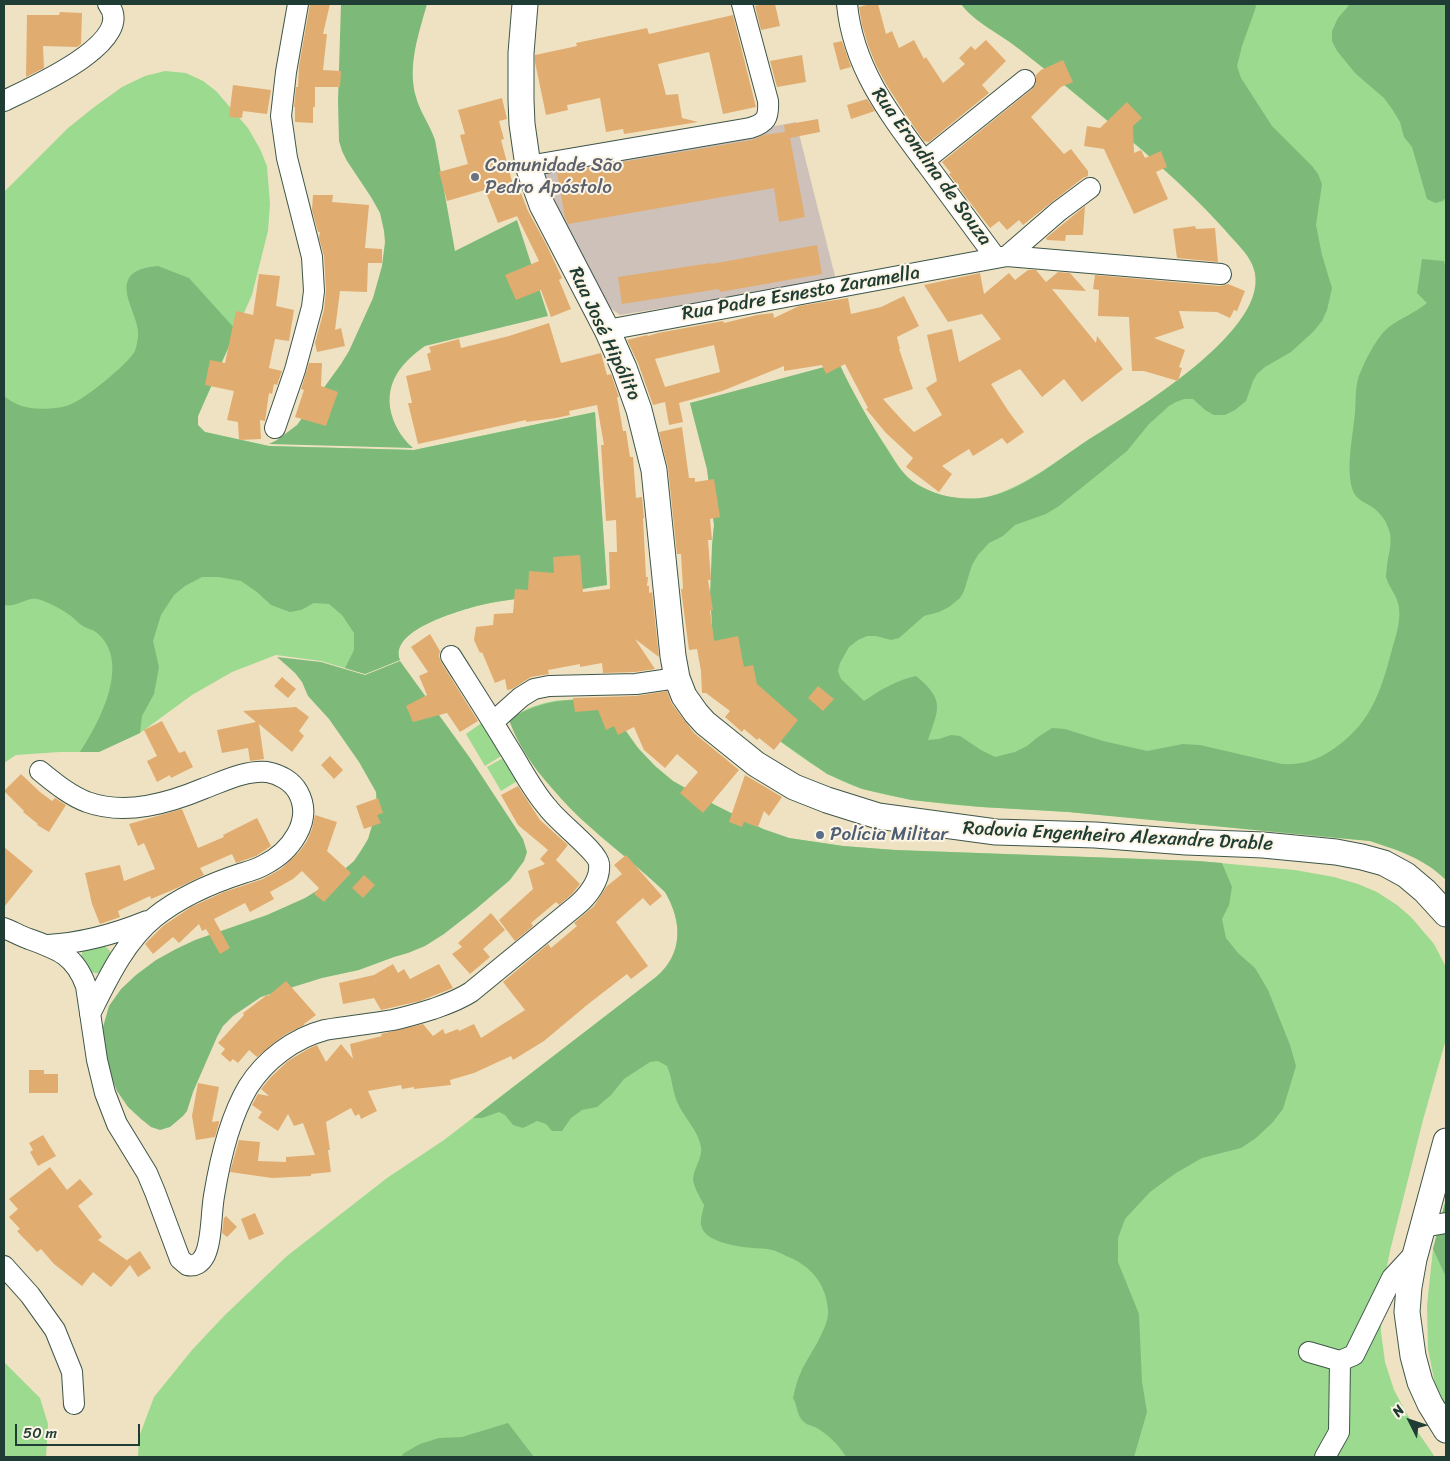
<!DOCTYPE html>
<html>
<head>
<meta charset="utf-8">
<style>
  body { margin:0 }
  #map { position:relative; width:1450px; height:1461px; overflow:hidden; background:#efe2c2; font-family:Sriracha,sans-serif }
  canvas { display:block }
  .frame { position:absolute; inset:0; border:5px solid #1f3d34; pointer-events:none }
  .north { position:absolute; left:1385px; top:1396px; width:50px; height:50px; -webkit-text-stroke:4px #fcf5e5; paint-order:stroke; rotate:311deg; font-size:14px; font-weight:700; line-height:20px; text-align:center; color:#1f3d34 }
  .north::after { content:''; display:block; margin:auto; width:18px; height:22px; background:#1f3d34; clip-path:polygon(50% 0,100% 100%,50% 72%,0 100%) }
  .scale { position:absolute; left:15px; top:1424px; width:125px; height:22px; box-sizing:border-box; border:2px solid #1f3d34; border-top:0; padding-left:6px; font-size:15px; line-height:18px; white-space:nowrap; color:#1f3d34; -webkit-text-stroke:4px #fcf5e5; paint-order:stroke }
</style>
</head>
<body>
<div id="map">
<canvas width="1450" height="1461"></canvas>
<div class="frame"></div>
<div class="north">N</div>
<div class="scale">50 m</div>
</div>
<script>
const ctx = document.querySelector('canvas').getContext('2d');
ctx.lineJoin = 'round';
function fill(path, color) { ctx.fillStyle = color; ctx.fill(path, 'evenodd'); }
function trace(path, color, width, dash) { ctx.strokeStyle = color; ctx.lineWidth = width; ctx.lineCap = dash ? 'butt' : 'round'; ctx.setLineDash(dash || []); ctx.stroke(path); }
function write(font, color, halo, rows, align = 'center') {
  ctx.font = font + ' Sriracha,sans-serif'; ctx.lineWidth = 4; ctx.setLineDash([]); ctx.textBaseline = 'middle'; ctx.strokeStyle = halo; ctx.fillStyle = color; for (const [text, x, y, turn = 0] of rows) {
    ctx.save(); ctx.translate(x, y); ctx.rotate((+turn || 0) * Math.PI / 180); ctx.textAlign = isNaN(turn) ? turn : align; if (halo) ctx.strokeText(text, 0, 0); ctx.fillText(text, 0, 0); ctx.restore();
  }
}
fill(new Path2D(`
  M796,122l40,158 -216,35 -11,-8 -70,-136z`), '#cec1ba');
fill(new Path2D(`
  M961,4h485v876c-21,-21 -48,-30 -76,-39 -100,-9 -200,-20 -301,-29 -68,-5 -139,-4 -206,-23 -38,-11 -71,-40 -103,-62l-48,-181 2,-21 -7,-56 -17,-66 164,-9c11,20 22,38 35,57 6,10 13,22 23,30 5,3 11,7 16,9 19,9 46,12 66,5 34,-11 64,-35 94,-55 42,-27 189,-112 165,-173 -5,-14 -19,-26 -29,-38 -25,-28 -53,-53 -82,-79 -40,-34 -80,-67 -121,-100 -18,-14 -47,-28 -60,-46z
  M165,71l21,2 17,8 13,10 32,37 12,21 7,17 3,38 -2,27 -16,64 -54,121v9l7,7 64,14 145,4 181,-38 12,173c-21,3 -41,7 -61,10 -21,3 -44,5 -65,10 -20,5 -93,25 -81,55l-35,14 -44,-13 -45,-6 -44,17 -40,23 -52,38 -41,19h-39l-44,3 -12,8v-571l64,-64 25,-20 29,-21 23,-11z
  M564,700l59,27 15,21 17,18 18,15 42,24 48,24 26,9 54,8 52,4 303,11 97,9 39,7 24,7 19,8 20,13 14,12 23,27 12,23v72l-23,81 -33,131 -6,30 -3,25v26l4,30 9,28 19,35 22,32h-1297l1,-20 15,-40 38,-47 33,-35 62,-59 100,-78 57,-38 198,-152c9,-7 19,-14 26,-23 16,-23 10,-51 -3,-73 -54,-52 -119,-93 -152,-162l4,-16c15,-8 30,-13 47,-14z
  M483,722l20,33 -18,11 -19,-32z
  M505,757l14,23 -18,11 -14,-24z
  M103,944l7,7 1,4 -8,17c-13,4 -16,-3 -23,-13l3,-9z
  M1446,1199v208l-11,-23 -7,-35 -1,-44 6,-56z
  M4,1362l36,36 8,26 -2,33h-42z`), '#9cda8f');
fill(new Path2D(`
  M341,4h86c-8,29 -20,62 -11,93 4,15 14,28 19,43l20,111 62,-31 31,96 -123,30c-26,18 -43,41 -32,73 4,11 11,21 20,29l-144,-4 8,-4 20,-15 44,-61 8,-13 24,-53 9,-32 3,-24 -1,-11 -4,-18 -9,-16 -24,-36 -5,-10 -3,-10 -1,-40z
  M961,4h294l1,3 -14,39 -5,20 4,12 31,48 40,40 6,8 4,10 -6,41 6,30 10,33 -5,22 -5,11 -9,11 -22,20 -26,15 -8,7 -4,7 -7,20 -11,9 -10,5h-11l-9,-5 -12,-11h-9l-8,3 -7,4 -20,18 -22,27 -68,55 -13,8 -31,11 -12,11 -14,7 -11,12 -6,10 -8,26 -4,7 -11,9 -10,5 -15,4 -25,22 -8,2 -15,-4h-9l-9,4 -9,7 -9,16 -2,8 3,8 23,22c16,-11 33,-21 52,-25 29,24 23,32 12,64l11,-1 12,-4 9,1 21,14 14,7 20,-5 12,-6 11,-9 14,-9 13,1 38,12 44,10 36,-7 17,1 82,19c20,1 33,-3 50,-14 37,-25 48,-55 59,-97 4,-14 10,-31 8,-45 -1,-12 -10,-20 -13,-31 0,-4 1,-8 1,-12 2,-14 7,-27 0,-40 -2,-6 -7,-11 -11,-15 -9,-8 -21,-9 -24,-22 -6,-21 1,-54 3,-75 1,-12 0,-23 3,-34 5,-15 19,-43 31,-52 12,-9 26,-14 38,-24l-10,-10 5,-34 22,2 2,10v609c-21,-21 -48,-30 -76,-39l-302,-29 -87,-5 -70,-7 -49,-11 -35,-15 -67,-47 -47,-85 -3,-47 2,-49 2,-21 -7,-56 -17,-66 149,-40c14,30 30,58 48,86 7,11 14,23 24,31 9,7 21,12 31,15 15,4 34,5 49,1 32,-7 67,-36 94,-54 42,-27 193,-114 168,-176 -5,-13 -18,-24 -27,-35 -26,-29 -55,-56 -85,-82 -40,-34 -80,-68 -122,-100 -18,-15 -45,-27 -58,-45z
  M1350,4h96v193l-3,4 -8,2 -8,-4 -15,-52 -8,-10 -4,-15 -8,-13 -8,-11 -28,-24 -19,-23 -5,-10v-10l6,-13z
  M158,266l31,12 47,52 -38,86v9l7,7 64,14 145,4 181,-38 12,173c-21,3 -41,7 -61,10 -21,3 -44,5 -65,10 -20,5 -93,25 -81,55l-35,14 -20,-6 9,-18v-17l-12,-18 -13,-11 -15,-1 -13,7 -11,2 -19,-7 -14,-13 -16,-11 -22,-4h-17l-17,9 -11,9 -13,20 -8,26 6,26 -5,27 -12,22 -2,17 -41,19h-19c19,-29 52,-90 17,-119 -4,-4 -10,-4 -14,-7 -4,-2 -8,-7 -12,-10 -8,-6 -24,-15 -34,-17 -11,-2 -21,9 -33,6v-209c4,3 8,6 13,8 12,6 36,6 49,2 15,-3 62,-42 69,-55 1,-3 3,-11 3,-15 2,-16 -17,-41 -10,-56 5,-11 20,-13 30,-14z
  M277,657l44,5 44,13 35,-14 70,97 53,81 4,13 -3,9 -14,19 -34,29 -32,25 -19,12 -17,7 -14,4 -35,13 -37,8 -61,19 -28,19 -10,10 -6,11 -24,55 -6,19 -4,5 -13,11 -10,3 -9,-3 -10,-8 -13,-12 -11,-16 -7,-17 -9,-40 8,-28 12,-17 15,-14 20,-15 20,-11 19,-9 72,-25 38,-17 21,-13 28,-24 8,-12 6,-10 9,-30 -1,-17 -17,-30 -30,-43 -21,-23 -6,-14 -7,-9z
  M586,699l37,28 15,21 17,18 18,15 42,24 48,24 26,9 54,8 52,4 303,11 24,2 10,24 -3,18 -7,14 4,19 12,15 17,15 13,22 22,55 6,21 -13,43 -11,14 -16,15 -15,10 -39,10 -26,15 -26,19 -25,27 -7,19v24l21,52 3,68 5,30 -13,45h-288c-7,-12 -18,-23 -31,-30 -3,-1 -8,-2 -11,-5 -8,-7 -6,-16 -11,-24 2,-9 4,-18 8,-26 7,-16 29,-45 27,-62 -2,-27 -18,-45 -42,-54 -4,-2 -9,-5 -14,-6 -6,-2 -13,-1 -19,-2 -14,-1 -46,-6 -51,-20 -3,-7 1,-16 2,-23 -3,-6 -8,-14 -10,-21 -4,-12 9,-24 7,-37 -3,-18 -19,-31 -25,-48 -4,-11 -4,-22 -9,-33l-9,-5 -8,1 -26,17 -13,16 -14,12 -15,3 -11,8 -9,13h-10l-6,-7 -9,-3 -14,7 -10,-3 -8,-10 -6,-3 -17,6h-9l183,-141c28,-24 26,-56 9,-85 -27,-26 -57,-48 -85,-74 -13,-12 -24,-25 -36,-39 -15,-18 -27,-37 -35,-59 26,-17 48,-20 77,-21z
  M1446,1199v78l-13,-28z
  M508,1423l26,34h-133l3,-4 16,-9 19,-6 23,-1z`), '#7dba7a');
fill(new Path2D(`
  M310,4h20l-7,30h4l-4,36 18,1 -1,16h-25v20h-2v16l-18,-1v-15h-1l2,-20h2l1,-21z
  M763,4h12l5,22 -19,4 -6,-24z
  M870,4h8l8,30 6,-3 7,17 15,-8 10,19 2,-2 17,26 22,-19 -6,-6 12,-12 4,4 11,-10 20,21 -24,24 7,8 -60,49 -5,-1 -14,-20 -24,-37 -10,-19 -8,-20 -6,-20 -3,-18z
  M60,12l22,1 -1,31 -4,3 -34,-1 1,22 -18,9 1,-62h32z
  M733,15l23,92 -33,7 -14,-62 -51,12 8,31 12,-1 4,24 16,4 -74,12 -1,-5 -17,3 -6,-34 -33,7 1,5 -22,5 -11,-53v-7l42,-9 -1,-3 71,-15 2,6z
  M842,41l9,26 -11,3 -7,-27z
  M802,55l4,27 -29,5 -7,-26z
  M1063,60l10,22 -12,5 -30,30 33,37 7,-5 17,22v5l-5,2 -31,24 -29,23 -4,-5 -12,10 -8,-9 -9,7 -28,-36 -13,-18 2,-1 -9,-11 90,-73 4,-5v-9l5,-5z
  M233,85l38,5 -4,24 -24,-3 -1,7 -13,-1z
  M502,98l5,21 -8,2 5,18 -3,1 12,45 4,-2 11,28 18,33 16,34 -3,2 12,29 -20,8 -10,-27 -25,10 -11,-25 34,-14 -22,-45 3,-1 -22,8 -13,-33 -38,11 -8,-29 29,-8 -8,-29 5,-1 -7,-24z
  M867,99l8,12 -24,8 -4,-14z
  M1127,102l15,16 -9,8 1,27 7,-3 4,8 16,-7 6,16 -11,5 12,27 -34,15 -30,-65 -20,-3 3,-20 13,2z
  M818,119l2,13 -30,6 15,79 -26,5 -5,-34 -206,36 -3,-7 -8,-44 195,-33 12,-5 21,-3 -1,-7z
  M313,195h20l-1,7 37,3 -4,43 17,1v14h-14l-1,29 -27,-1 -5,39 6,-2 4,18 -28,6 -2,-9 9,-33 2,-20 -2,-34 -5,-18 1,-6h-2l-6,-22z
  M1085,206l-2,29h-17l-1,6 -18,-1 -1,-2z
  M1195,226l1,3 19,-1 3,34 -41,-4 -4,-29z
  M817,245l5,29 -102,18 -1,-3 -97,15 -4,-27 93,-14v1z
  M1028,270h8l10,12 12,-10 12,1 16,18 -34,-2 44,54 1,-7 26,33 -41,33 -18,-23 -22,18 -22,-28 -29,15 18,28 15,20 -17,12 -5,-6 -29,18 -4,-7 -27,17 10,8 -13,18 -33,-25 7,-9 -27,-25 -20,-24 2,-1 -23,-44 -19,10 -4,-9 -38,6v-5l-62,25 -43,12 4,19 -14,3 -4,-23 -12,3 -15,-42 -11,-23 20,-5 1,1 10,-3 65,-12 1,2 33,-8 16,-2 1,5 25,-12 49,-8 3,16 30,-7 23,-11 15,30 -22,11 3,12h-1l14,40 -30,10 19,21 12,12 28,-17 -16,-27 11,-7 -10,-46 25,-6 7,33 42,-23 -19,-25 -34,8 -24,-37 56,-12 4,21 25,-21 6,7zM714,345l6,27 -55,15 -10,-28z
  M259,274l21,2 -4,30 18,4 -5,31 -14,-2 -6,29 13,3 -5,14 -3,-1 -2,10 -3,-1 -4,28 -5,-1 1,19 -22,1 -1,-18 -11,-2 7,-29 -29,-6 5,-25 15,3 11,-52 17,4z
  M1095,275l125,11 8,-2 17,7 -8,20 -3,-1 -4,8 -13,-6 -38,-1 5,17 -30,10 31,12 -6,17 3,1 -4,13 -34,-10h-12l-3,-54 -31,-1 1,-26 -6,-1z
  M549,323l12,40 40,-10 6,22 4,-1 8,23h-2l6,34h3l4,26h3l3,41 6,-1 2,21h-1l3,59h2l-1,9h2v7l3,-1 7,65 -24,-18 20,30 -20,3 -32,1 -1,-10 -22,4v-3l-32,6 1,4 -18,3 -19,12 -5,1 -2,-11 -10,4 -13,-31 -2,1 -6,-13 2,-13 17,-2 1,-11 19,-1 2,-24 13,1 1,-19 25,2 -1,-16 27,-2 3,37 27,-3 -1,-37h8l-1,-32 -10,1 -5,-76h3l-7,-40 -28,6 1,4 -14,3 -30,4v-2l-108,24 -10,-41h4l-6,-27 25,-6 -4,-16 4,-2 -2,-5 30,-8 2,9 48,-12z
  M309,363h13l-1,23 17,6 -12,34 -31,-9 9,-27 -3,-1z
  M682,427l7,51h6v4l19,-3 6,38 -10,2 2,21h-4l3,40h-3l5,30 -3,1 4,30 24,-5 6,31 9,-2 4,19 41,36 -24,30 -15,-12 -2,2 -13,-11 -2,3 -17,-15 5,-6 -24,-18h-4l-1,-22 -4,-22 -8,1 -8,-61h2l-2,-35h-4l-9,-86 -9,-36z
  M430,634l10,17 -1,5 2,6 37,59 -18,11 -13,-19 -34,9 -7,-16 21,-11 -8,-19 9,-4 -17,-25z
  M282,677l14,12 -8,9 -14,-12z
  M818,686l16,13 -11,12 -15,-13z
  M667,691l5,13 22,29 45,37 -36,43 -23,-20 18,-21 -21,-18 -12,14 -21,-18 -10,-23 -16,8 -4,-9 -8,4 -8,-20 -23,2 -2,-14 63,-2z
  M296,707l13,10 -10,14 5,5 -12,16 -33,-28 5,35 -14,2 -2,-13 -26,5 -5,-23 39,-8 -13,-11z
  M162,721l17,32 6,-2 8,16 -22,11 -1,-3 -13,7 -10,-21 10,-5 -13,-26z
  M330,756l13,14 -9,9 -13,-14z
  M21,774l19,18 12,9 3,-3 11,7 -17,27 -12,-7 1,-1 -15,-12 1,-1 -20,-20z
  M745,775l37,22 -13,19 -5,-5 -6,16 -14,-5 -2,5 -13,-5z
  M518,786l22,34 28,25 -12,15 24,24 -8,10 -13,11 -3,-3 -25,21 2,3 -18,15 -16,-21 34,-31 -5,-18 17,-7 -5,-5 8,-9 -30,-25 -17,-30z
  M378,798l5,15 -6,2 4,8 -17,6 -8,-23z
  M182,809l16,39 26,-11 -1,-2 34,-17 14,28 -15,10 -20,7 -4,-9 -32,14 4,7 -27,13 -26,11 -1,-3 -32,15 2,6 -20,7 -8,-20 -7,-31 35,-8 4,16 31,-12 -11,-26 -6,3 -9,-22z
  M315,815l22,7 -10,29 24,22 -27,29 -10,-8 5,-6 -17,-17 -9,8 -23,13 4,7 -24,13 -5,-9 -31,16 16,29 -10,6 -14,-25 -4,2 -3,-7 -20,19 -6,-6 -20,17 -8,-10 18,-18 28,-19 33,-15 39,-13 18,-10 18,-17 8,-11 5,-12z
  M4,847l29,24 -29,36z
  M626,855l36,41 -12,10 -7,-8 -27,24 32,44 -17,13 -4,-5 -40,31 -43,36 -31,19 -2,-4 -37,17 -24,7 1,5 -37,4v-2l-12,2 -1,-4 -33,6 9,20 -16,8 -2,-5 -4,2 -4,-8 -25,14 4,28h-2l3,22 -20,2v2l-39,2 -42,-6 9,-32 21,2 -2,19 28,1v-5l29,-2 -12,-32 -9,3 -6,-12 -10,17 -20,-13 4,-6 -10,-7 6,-11 11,2 -8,-7 11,-13 16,-15 20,-12 9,-4 9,17 15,-18 12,15 -3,-15 32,-8 -1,-2 42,-10 10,12 10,-7 2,5 13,-5 1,2 15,-7 7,14 44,-28 -22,-28 45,-38 3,4 26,-22 -3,-3 20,-17 13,-20 15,-12 -8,-9z
  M364,875l11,10 -12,13 -11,-10z
  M491,913l14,17 -22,19 7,8 -20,17 -18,-20 10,-7 -4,-4z
  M393,964l5,9 6,-4 6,10 29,-15 14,24 -33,13 -39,9 -7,-12 -31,6 -4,-21 35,-8z
  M286,981l30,34 -12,9v1l-18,9 -11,8 -18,15 -8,-7 -11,13 -5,-4 -3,3 -9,-8 4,-5 -7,-6 26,-28 -1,-2 24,-18 1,1z
  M29,1070h15v4h14v19h-29z
  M198,1083l21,4 -7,35 7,-1v2l-4,14 -19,3 -4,-24z
  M43,1135l13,21 -18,10 -8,-14 3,-2 -4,-7z
  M50,1167l17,23 13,-11 13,15 -15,12 24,31 -4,3 30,21 -1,-1 13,-9 11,17 -13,9 -8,-12 -19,22 -18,-15 -11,14 -28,-22 -13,-15 -4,3 -20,-21 3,-2 -11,-12 9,-8 -9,-10z
  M255,1213l9,21 -15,6 -8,-21z
  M226,1216l11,11 -10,10 -5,-4 2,-15z`), '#e1ac70');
const minor = new Path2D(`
  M847,4c6,64 43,111 81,162 22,30 45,61 68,92
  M4,101c24,-12 135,-59 104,-97
  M924,161l101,-81
  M528,166l222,-38c16,-5 19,-10 18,-27l-26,-97
  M1007,256l52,-45 31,-23
  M607,330l400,-74 214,18
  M275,428l20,-58 17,-63 2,-16 -2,-34 -25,-99 -6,-42 5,-44 12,-68
  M493,722l28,-25 13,-8 15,-3 87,-2 41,-6
  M40,771c15,12 29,24 47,31 39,14 82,1 118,-14 19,-7 41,-18 62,-16 12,2 25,9 31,20 16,29 -8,60 -34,73 -7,4 -14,6 -21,8 -31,10 -63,24 -88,44 -30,24 -48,63 -65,97
  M4,928c8,3 16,8 25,11 28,10 46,16 57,47l11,74 8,33 12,31 30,49 8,19 25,67 7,6c8,2 14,-2 18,-10 7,-15 6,-42 9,-59 6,-37 15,-77 34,-109 17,-27 46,-49 77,-57 23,-4 46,-6 68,-10 14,-3 27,-7 40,-11 14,-5 26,-9 38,-17l105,-86c11,-9 25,-26 23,-42 -1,-12 -42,-43 -51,-56 -16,-18 -27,-41 -40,-61 -18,-30 -38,-61 -57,-91
  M48,945c35,-2 67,-11 99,-24
  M1423,1227l23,-4
  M4,1266l26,29 25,35 17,42 2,32
  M1309,1352l31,9 14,-6 38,-77 24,-26
  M1325,1457l14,-25 1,-71`);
const major = new Path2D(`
  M525,4l-4,49v47l1,24 6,42 14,39 65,125 17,38 15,42 15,60 19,186 4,22 7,18 12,17 9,10 51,41 38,23 33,13 51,16 118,16 99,3 91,7 77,3 73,7 26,5 22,6 22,12 19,16 21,23
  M1446,1141l-32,118 -5,28 -2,25 6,44 7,26 10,22 16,26`);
trace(minor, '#3e5649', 22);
trace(major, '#3e5649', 27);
trace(minor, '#fff', 20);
trace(major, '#fff', 25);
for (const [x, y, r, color] of [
  [475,177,5,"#6b7280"],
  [820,835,5,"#5c6f8a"]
]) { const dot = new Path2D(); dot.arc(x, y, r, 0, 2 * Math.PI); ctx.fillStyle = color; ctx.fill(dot); trace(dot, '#fcf5e5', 2); }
write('19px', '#5b616d', '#fcf5e5', [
  ["Comunidade São",485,166],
  ["Pedro Apóstolo",485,188]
], 'left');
write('19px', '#1f3d34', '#fcf5e5', [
  ["Rua Erondina de Souza",931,167,54],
  ["Rua Padre Esnesto Zaramella",801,294,-10],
  ["Rua José Hipólito",604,334,65],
  ["Rodovia Engenheiro Alexandre Drable",1118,837,3]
]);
write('19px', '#4e5e75', '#fcf5e5', [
  ["Polícia Militar",830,835]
], 'left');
</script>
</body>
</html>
